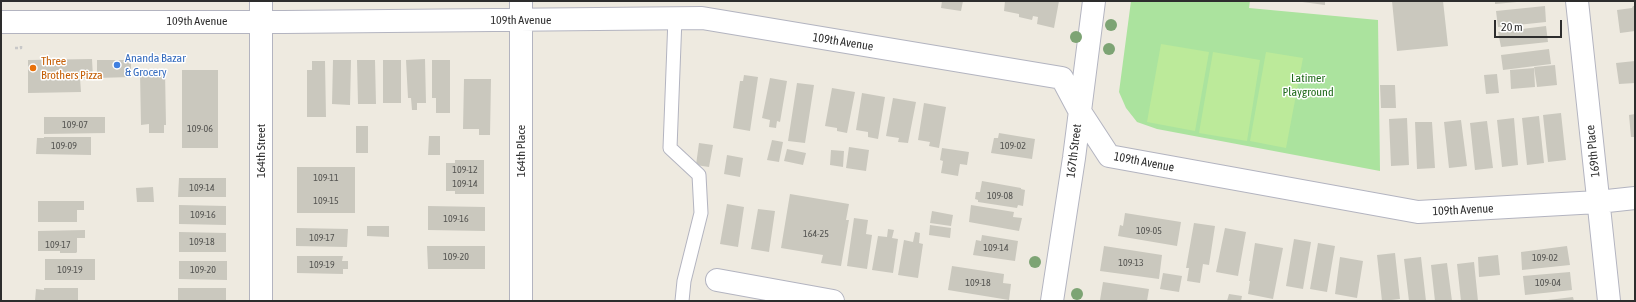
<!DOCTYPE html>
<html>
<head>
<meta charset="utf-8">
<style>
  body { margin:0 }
  #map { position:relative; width:1636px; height:302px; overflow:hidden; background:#eeeae0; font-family:"Asap Condensed",sans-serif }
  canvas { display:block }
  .frame { position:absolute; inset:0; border:2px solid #2d2d2d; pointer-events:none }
  .scale { position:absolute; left:1494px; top:20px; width:68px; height:18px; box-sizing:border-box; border:2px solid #2d2d2d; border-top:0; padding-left:5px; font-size:12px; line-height:14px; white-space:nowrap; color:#2d2d2d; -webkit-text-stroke:3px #fff; paint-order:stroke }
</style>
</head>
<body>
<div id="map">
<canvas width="1636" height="302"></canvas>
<div class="frame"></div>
<div class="scale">20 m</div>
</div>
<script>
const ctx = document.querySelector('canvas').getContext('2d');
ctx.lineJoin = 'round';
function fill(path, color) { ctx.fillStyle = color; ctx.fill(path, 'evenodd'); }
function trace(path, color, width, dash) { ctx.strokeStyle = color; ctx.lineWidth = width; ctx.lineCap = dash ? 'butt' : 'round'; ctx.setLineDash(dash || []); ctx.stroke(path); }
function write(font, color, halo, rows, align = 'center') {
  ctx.font = font + ' "Asap Condensed",sans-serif'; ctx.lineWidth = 3; ctx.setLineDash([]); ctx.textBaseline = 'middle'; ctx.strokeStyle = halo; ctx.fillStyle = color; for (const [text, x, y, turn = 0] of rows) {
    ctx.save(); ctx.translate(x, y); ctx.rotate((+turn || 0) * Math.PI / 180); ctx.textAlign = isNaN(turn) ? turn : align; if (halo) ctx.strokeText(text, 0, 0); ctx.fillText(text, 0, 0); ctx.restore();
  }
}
fill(new Path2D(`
  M1131,1h119l-1,7 129,12 2,151 -223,-42 -20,-7 -11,-14 -7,-16z`), '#abe39e');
fill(new Path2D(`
  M1161,44l48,8 -14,79 -48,-9z
  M1213,52l47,8 -13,81 -48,-8z
  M1266,52l37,6 -17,90 -36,-7z`), '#bcea9a');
fill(new Path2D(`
  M942,1h21l-2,10 -20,-3z
  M1005,1h54l-5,27 -17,-4 1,-7 -5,-1 -1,4 -13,-3v-3l-15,-3z
  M1295,1h30v4z
  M1392,1h51l5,45 -51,5z
  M1495,1h22v1l-22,2z
  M1545,6l1,16 -48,5 -2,-16z
  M1633,6h2v25l-15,2 -3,-23 15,-2z
  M1546,26l2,16 -47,5 -3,-15z
  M1549,49l2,15 -48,6 -2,-15z
  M92,59l1,19h-13l1,14 -53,1v-33z
  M425,59l1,44h-9v7h-5l-1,-12h-3l-2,-38z
  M97,60h34v17l-34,1z
  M333,60h18l-1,45 -18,-1z
  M357,60h18l1,44h-18z
  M383,60h18v43h-18z
  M432,60h18v53h-14v-15h-4z
  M312,61h13l1,56h-19v-47h5z
  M1635,61v22l-16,1 -3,-21z
  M1555,65l2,20 -20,2 -3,-20z
  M1534,68l1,19 -24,2 -1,-19z
  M182,70h36v78h-36z
  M165,71l1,54h-2v8h-15v-9l-8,1 -1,-53z
  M1497,74l2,19 -13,1 -2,-19z
  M744,75l14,2 -8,54 -17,-3 7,-47h3z
  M770,78l17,3 -7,41 -3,-1 -1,7 -7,-1 1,-7 -8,-2z
  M464,79h27l-1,56h-11v-6h-16z
  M797,83l17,2 -9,58 -17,-2z
  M1380,85h15l1,23h-15z
  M832,88l23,4 -8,41 -10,-2v-3l-12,-2z
  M862,93l23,4 -7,42 -10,-2v-5l-12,-2z
  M893,98l23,4 -8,41 -10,-1 1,-4 -13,-2z
  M924,103l22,4 -7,41 -10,-2 1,-4 -12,-2z
  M1561,113l5,47 -18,2 -5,-47z
  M1635,114v23h-4l-2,-22z
  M1539,116l5,47 -17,2 -5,-47z
  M44,117h61v16l-61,1z
  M1407,118l2,47 -18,1 -2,-47z
  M1514,118l4,47 -16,2 -5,-47z
  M1461,120l6,46 -18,2 -5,-46z
  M1487,121l6,47 -18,2 -5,-47z
  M1415,122h17l3,46 -18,1z
  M356,126h12v27h-12z
  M999,133l36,6 -3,20 -41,-6 3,-15h4z
  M429,136h11v19h-12z
  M44,137h47v18l-55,-1 1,-16h7z
  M772,140l11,2 -4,20 -12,-2z
  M699,143l14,2 -4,22 -13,-2z
  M849,147l20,3 -3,21 -20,-3z
  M942,148l27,4 -2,13 -7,-1 -2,12 -17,-3 2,-12 -3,-1z
  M787,149l19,4 -3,12 -19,-4z
  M831,150l13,1 -1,16 -13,-2z
  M727,155l16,3 -3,19 -16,-3z
  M455,160h29v34h-29v-3h-9v-28h9z
  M297,167h58v46h-58z
  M179,178h47v19h-48z
  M982,181l39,7v1l4,1 -2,16 -5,-1 -1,3 -39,-6v-2l-3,-1 1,-7h4z
  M153,187l1,15h-17l-1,-14z
  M790,194l59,10 -3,16h3l-8,46 -20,-3 2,-8 -42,-7z
  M38,201h46v9h-7v12h-39z
  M727,204l17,3 -6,40 -18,-3z
  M179,205l47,1v19l-47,-1z
  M971,205l43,7 -1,5 9,1 -3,13 -50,-9z
  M428,206l57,1v24l-57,-1z
  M758,209l17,2 -6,41 -18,-3z
  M932,211l21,4 -2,11 -21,-3z
  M1125,213l56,9 -4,24 -59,-10 2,-11 3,1z
  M854,218l14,2 -2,14 6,1 -5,34 -20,-3z
  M1194,223l21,3 -6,39 -6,-1 -3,19 -13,-2 2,-13h-3z
  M930,225l21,3 -1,10 -21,-3z
  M367,226h22v11l-22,-1z
  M296,228l52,1 -1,18 -51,-1z
  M1225,228l21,4 -8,44 -22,-4z
  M888,229l6,1 -2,8 6,1 -5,34 -21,-3 6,-34 9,1z
  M85,230v8h-8v14l-1,1h-16v-2h-22v-20z
  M179,232l47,1v19h-47z
  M915,232l5,1 -1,10 4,1 -5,34 -20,-3 6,-35 9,2z
  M982,235l36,6 -3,20 -42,-6 3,-15 5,1z
  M1294,239l17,3 -8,47 -17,-3z
  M1255,243l28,5 -10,51 -25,-5 2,-13h-1z
  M1318,243l17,3 -8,46 -17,-3z
  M427,246h58v23h-57z
  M1104,246l58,9 -3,24 -59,-8z
  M1567,246l3,19 -48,5 -1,-18z
  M1395,253l5,46 -18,2 -5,-46z
  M1498,255l2,20 -21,2 -1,-20z
  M297,256h46l-1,5h6v8h-5v5l-46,-1z
  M1340,257l23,4 -6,37 -22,-4z
  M1421,257l5,44h-17l-5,-42z
  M45,259h50v21h-50z
  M179,261h48v19l-48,-1z
  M1474,262l4,39h-17l-4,-37z
  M1447,263l5,38h-17l-4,-36z
  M952,266l52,8 -1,9 8,1 -2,16 -61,-10z
  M1570,272l2,18 -47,5 -2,-19z
  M1163,273l19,3 -3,16 -19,-3z
  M1103,282l46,7 -2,12 -47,-1z
  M44,288h34v13h-43l1,-12 8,1z
  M178,288h48v13h-48z
  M1229,294l13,2 -1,5h-14z
  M1573,297l1,4h-26v-1z`), '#cac8be');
const lane = new Path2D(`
  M675,18l-5,130 29,27 2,38 -17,68 -2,20`);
const street = new Path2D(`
  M261,1v300
  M521,1v300
  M1577,1l32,300
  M1,22h283l418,-4 360,60 17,32 30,46 309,56 180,-10 37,-4
  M717,280l116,21
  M1052,301l22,-143 20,-157`);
trace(lane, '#b3b4c0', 15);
trace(street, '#b3b4c0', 24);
trace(new Path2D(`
  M15,48h6v-3`), '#c8c8c8', 2.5, [3, 2]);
trace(lane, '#fff', 13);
trace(street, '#fff', 22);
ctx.fillStyle = '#7da474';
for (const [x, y] of [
  [1111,25],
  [1076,37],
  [1109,49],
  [1035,262],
  [1077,294]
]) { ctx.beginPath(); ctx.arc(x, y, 6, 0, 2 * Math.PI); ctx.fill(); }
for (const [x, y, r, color] of [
  [117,65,4,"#3f7fe0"],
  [33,68,4,"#e8710a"]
]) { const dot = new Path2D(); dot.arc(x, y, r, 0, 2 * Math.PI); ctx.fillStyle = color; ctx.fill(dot); trace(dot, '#fff', 1.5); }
write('10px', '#545451', null, [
  ["109-07",75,125],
  ["109-06",200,129],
  ["109-09",64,146],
  ["109-02",1013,146],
  ["109-12",465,170],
  ["109-11",326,178],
  ["109-14",465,184],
  ["109-14",202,188],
  ["109-08",1000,196],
  ["109-15",326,201],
  ["109-16",203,215],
  ["109-16",456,219],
  ["109-05",1149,231],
  ["164-25",816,234],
  ["109-17",322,238],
  ["109-18",202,242],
  ["109-17",58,245],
  ["109-14",996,248],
  ["109-20",456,257],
  ["109-02",1545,258],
  ["109-13",1131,263],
  ["109-19",322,265],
  ["109-19",70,270],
  ["109-20",203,270],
  ["109-18",978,283],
  ["109-04",1548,283]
]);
write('12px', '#2d2d2d', '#fff', [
  ["109th Avenue",521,20],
  ["109th Avenue",197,21],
  ["109th Avenue",843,42,9],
  ["164th Street",261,151,-90],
  ["164th Place",521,151,-90],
  ["167th Street",1074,151,-83],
  ["169th Place",1593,151,-96],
  ["109th Avenue",1144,162,11],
  ["109th Avenue",1463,210,-3]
]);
write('12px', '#366cbe', '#fff', [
  ["Ananda Bazar",125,58],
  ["& Grocery",125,72]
], 'left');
write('12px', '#c56008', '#fff', [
  ["Three",41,61],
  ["Brothers Pizza",41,75]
], 'left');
write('12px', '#216b1c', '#fff', [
  ["Latimer",1308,78],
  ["Playground",1308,92]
]);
</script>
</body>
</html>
